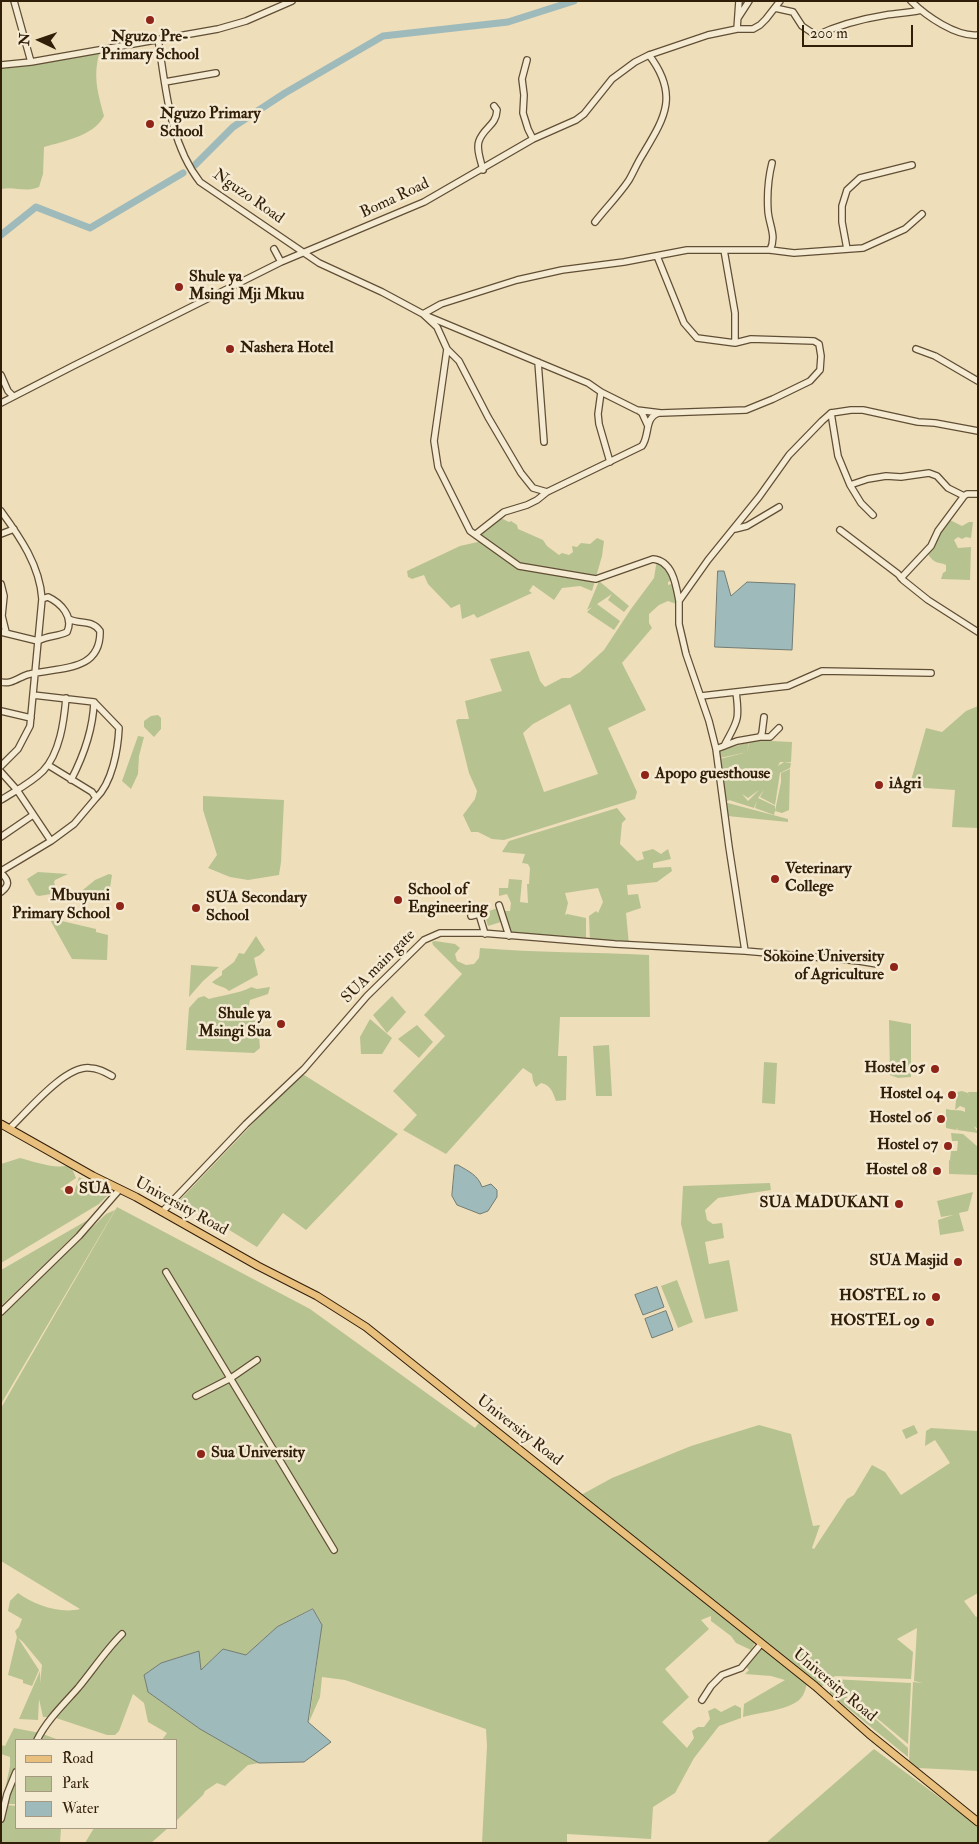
<!DOCTYPE html>
<html>
<head>
<meta charset="utf-8">
<style>
  body { margin:0 }
  #map { position:relative; width:979px; height:1844px; overflow:hidden; background:#efdeba; font-family:"IM FELL Double Pica",serif }
  canvas { display:block }
  .frame { position:absolute; inset:0; border:2px solid #311e09; pointer-events:none }
  .legend { position:absolute; left:15px; top:1739px; width:162px; height:90px; box-sizing:border-box; background:#f5ead2; border:1px solid #a79882; margin:0; padding:6px 9px; list-style:none; font-size:15px; color:#311e09 }
  .legend li { display:flex; align-items:center; gap:10px; height:25px }
  .legend b { width:25px; border:1px solid #a79882 }
  .north { position:absolute; left:15px; top:15px; width:50px; height:50px; -webkit-text-stroke:4px #f5ead2; paint-order:stroke; rotate:273deg; font-size:14px; font-weight:700; line-height:20px; text-align:center; color:#311e09 }
  .north::after { content:''; display:block; margin:auto; width:18px; height:22px; background:#311e09; clip-path:polygon(50% 0,100% 100%,50% 72%,0 100%) }
  .scale { position:absolute; left:802px; top:25px; width:111px; height:22px; box-sizing:border-box; border:2px solid #311e09; border-top:0; padding-left:6px; font-size:15px; line-height:18px; white-space:nowrap; color:#311e09; -webkit-text-stroke:4px #f5ead2; paint-order:stroke }
</style>
</head>
<body>
<div id="map">
<canvas width="979" height="1844"></canvas>
<div class="frame"></div>
<ul class="legend">
<li><b style="height:6px;background:#e8bf7d"></b>Road</li>
<li><b style="height:14px;background:#b7c291"></b>Park</li>
<li><b style="height:14px;background:#9ebaba"></b>Water</li>
</ul>
<div class="north">N</div>
<div class="scale">200 m</div>
</div>
<script>
const ctx = document.querySelector('canvas').getContext('2d');
ctx.lineJoin = 'round';
function fill(path, color) { ctx.fillStyle = color; ctx.fill(path, 'evenodd'); }
function trace(path, color, width, dash) { ctx.strokeStyle = color; ctx.lineWidth = width; ctx.lineCap = dash ? 'butt' : 'round'; ctx.setLineDash(dash || []); ctx.stroke(path); }
function write(font, color, halo, rows, align = 'center') {
  ctx.font = font + ' "IM FELL Double Pica",serif'; ctx.lineWidth = 5; ctx.setLineDash([]); ctx.textBaseline = 'middle'; ctx.strokeStyle = halo; ctx.fillStyle = color; for (const [text, x, y, turn = 0] of rows) {
    ctx.save(); ctx.translate(x, y); ctx.rotate((+turn || 0) * Math.PI / 180); ctx.textAlign = isNaN(turn) ? turn : align; if (halo) ctx.strokeText(text, 0, 0); ctx.fillText(text, 0, 0); ctx.restore();
  }
}
fill(new Path2D(`
  M99,54c-6,24 -1,39 5,62 -10,20 -40,25 -60,31l-1,27 -4,13c-15,6 -23,-1 -38,2v-123z
  M499,517l10,5 2,-1 6,4 1,4 25,11 4,6 12,9 3,-2 7,2 4,-3 -1,-6 5,1 4,-4 9,1 7,-6 7,3 -2,15 -10,35 -12,-5 -18,2 -8,12 -21,-15 -4,6 3,2 -55,25 -3,-4 -12,5 -2,-15 -9,4 -23,-24 -4,-9 -12,4 -4,-2 -1,-6 53,-25 22,-5 -6,-7z
  M948,519l14,7 7,-4h4l-2,16 -5,-1 -4,2 -4,-2 -4,3 4,8 13,-1 -1,33 -29,-1 2,-6 3,-2v-6c-8,-4 -11,0 -18,-11l-4,-1z
  M657,559l17,20 -6,3v3l7,-2 4,18 -3,3 -8,-3 -9,4 -10,9v9l3,5 -30,35 24,47 -38,18 29,64 -2,7 -131,41 -12,-1 -14,-7h-7l-8,-17 12,-16 2,-8 -8,-18 -13,-52 2,-2h11l-4,-18 37,-10 -12,-32 39,-8 11,30 5,6 17,-9h8l10,-6 24,-22 27,-41 23,-31zM570,704l28,70 -54,18 -21,-59 10,-9z
  M599,581l30,25 -5,6 -16,-12 4,-6 -15,10 23,17 -6,9 -27,-18 5,-5 -5,3z
  M978,706v122l-26,-1 3,-37 -45,-3 -2,4 18,-63 16,4 24,-21z
  M158,715l3,3v11l-7,8 -10,-10v-6l7,-5z
  M138,736l6,1 -5,19 -1,18 -7,15 -9,-8z
  M750,740l42,2 -1,20h-11l-2,4 6,-4 7,1 -1,5 -10,5 -5,32 -15,-8 4,-7 -6,8 17,8v5l6,-29v-9l9,-4 -1,41 -7,3 -7,-2 -1,4 -19,-7 2,-7 -3,7 -6,-7 11,-11 -11,8 -6,-4 12,14 -25,-8 -1,1 -4,-1 -4,-41 27,-7z
  M749,742l-2,10 -27,6 -1,-7z
  M203,796l81,4 -3,62 -2,13 -31,5 -18,-3 -22,-9 9,-13 -14,-45z
  M724,802l64,17v3l-61,-6z
  M617,808l9,11 -4,4 -2,21 17,17 7,-2 -2,-7 11,-3 8,5 7,-5 3,10 -18,4v5l18,-1 1,4 -15,11 -30,3 1,10 10,-1 3,14 -15,5 3,32 -39,-3 -1,-26 7,-5 2,2 5,-11 -5,-14 -33,5 3,10 -3,12 2,-1 19,4v21l-76,-5 -6,-13 -16,5 -4,-13 16,-6 1,4h9l1,-8 -4,-9 -8,2v-8h9l1,-9 13,1 -2,22 8,1 -1,-19h2l1,-16 -2,-4 -6,-1 3,-9 -23,-2 7,-11z
  M38,872l30,2 -13,6 -1,2 3,11 -18,3 -3,-1 -9,-16z
  M109,874l3,1 -2,13 -12,10h-17l-3,-4 17,-14z
  M49,918l47,11v3l12,3 -1,25 -35,-1z
  M256,936l9,14 -5,5 -6,3 4,17 -29,16c-5,-5 -13,-5 -17,-9l10,-7v-4l12,-9 5,-9 5,1z
  M435,941l20,3 5,4 -5,6 2,7 9,4 8,-1 5,-6 1,-10c56,5 112,4 169,7l1,62h-90l-2,39h9l-1,44 -10,1c-3,-8 -5,-16 -15,-18l-5,4 -3,-6 -1,-7 -9,-6 -77,86 -43,-24 14,-15 -24,-24 52,-55 -21,-21 38,-41 -29,-29 -1,-3z
  M191,965l28,2 -16,14 -14,16z
  M251,987l6,2 13,-2 -2,7 -18,6 -2,10 -8,2 1,4 3,-1v4l16,2v7l-9,-1v5l8,4 1,12 -6,5 -68,-3 3,-42 9,-10 6,-2 5,3c10,-3 36,-7 42,-12z
  M392,996l14,16 -19,21 -14,-18z
  M370,1019l22,19 -10,16h-21l-1,-17z
  M889,1020l22,4v53l-13,1 -8,-3z
  M417,1025l16,17 -14,16 -21,-19z
  M609,1045l3,51h-16l-3,-50z
  M764,1062l13,1 -2,41 -13,-1z
  M301,1073l97,61 -92,96 -23,-17 -26,34 -77,-47z
  M962,1091l6,2 1,4 -1,-5h10v37l-4,-3 4,7 -21,-3 1,-3 -2,3 -10,-2v-19c7,2 13,0 19,3v-4l-5,-2 -5,4 2,-18z
  M951,1133l12,1 15,13v28l-29,-1v-14l5,1 -4,-1 1,-9h6l1,-10h-6z
  M20,1158c12,3 39,13 50,6l6,14 -16,11 13,7 6,-19 30,17 -10,10 -98,59v-99z
  M770,1183l1,7 -53,8 -13,12 2,10 6,4 9,-1 2,15 -19,4 4,22 20,-4 9,51 -33,8 -24,-95 2,-38z
  M973,1192l-5,19 -9,2 5,18 -24,4 -2,-15 15,-5 -12,2 -4,-16z
  M117,1207l193,102 165,119 6,-8 100,75 31,-17 20,-8 59,-24 68,-21 32,9 22,92 7,-1 -8,23 2,1 33,-50 7,-4 18,-30 13,7 16,23 49,-32 -15,-23 -10,6 1,-15 5,-3 47,3v162l-14,8 12,16 2,-1v155l-60,-3 -9,-7 4,-79 10,1 -9,-2 3,-53 -20,11 16,13 -2,27 -76,-3 -4,3 80,4 -3,61 -77,-64 -10,7 -70,-56 -1,7 5,5 -4,7 -15,-7 -5,-7 -20,-15v-5l-10,4 8,9 -44,40 24,28 -27,25 25,26 7,-10 -2,-7 6,-4h6l6,-8 -2,-8 7,-3 6,4 14,-7 6,3v10l-22,8 -25,32 -19,35 -22,14 -2,32 -84,-5v9h-85l5,-97 -1,-17 -141,-49 -23,-3 -2,20 -11,25 13,-97 -9,-17 -36,19 -31,28 -23,-6 -22,21 -2,-19 -38,12 -17,12 4,17 52,37 59,34 -11,2 -23,21 -8,-3 -12,8 -2,4 -27,26v-81h-14l5,-7 -19,-11 -4,-19 -11,-9 -14,37 -4,4h-8l-54,-18h-10l-4,-18 -1,21 -19,-1 21,-48v12l2,-18 -19,-23 -5,-4 21,32 -7,16 -9,-3v-3l-15,-5 9,-38 -2,-6 4,-4 3,-8 -14,-8 2,-10 8,-8c16,12 42,21 62,16l-79,-48v-153z
  M115,1210l-114,194v-88l105,-102z
  M93,1217l-92,89v-36z
  M677,1280l16,42 -15,6 -17,-42z
  M914,1425l4,8 -12,6 -4,-9z
  M762,1648l45,34c-1,7 -3,14 -9,19 -12,9 -40,12 -55,16l1,-13 41,-24 -14,-4 -26,-2 4,-4 -3,-3z
  M830,1685l40,29 38,34v9l-78,-63z
  M14,1728l26,5 19,7h-43v30l-9,22 -2,-2 5,-24v-9l-9,-3v-9l4,1z
  M874,1749l104,77v17l-211,-1z
  M16,1773v31h-10z
  M6,1805l10,1v22h45l-1,15h-59v-17z
  M94,1828h74l-17,15h-66z`), '#b7c291');
const water = new Path2D(`
  M718,571h6l7,25 16,-14 48,2 -3,66 -77,-3z
  M455,1165h3c10,6 20,10 24,22l9,-3 6,6v7l-9,14 -8,3 -23,-9 -5,-9z
  M657,1287l7,20 -21,8 -8,-20z
  M666,1311l7,19 -21,8 -7,-19z
  M313,1609l9,16 -14,97 23,20 -27,20 -45,1 -59,-34 -52,-37 -4,-17 17,-12 38,-12 2,19 22,-21 23,6 31,-28z`);
fill(water, '#9ebaba');
trace(water, '#727c73', 1);
trace(new Path2D(`
  M195,165l38,-38 52,-34 98,-57 125,-14 66,-21
  M1,235l35,-28 54,21 93,-55`), '#9ebaba', 7);
const minor = new Path2D(`
  M14,1l17,61
  M911,1c15,15 45,36 67,34
  M775,8l18,4 9,14 9,6 4,4c23,-11 46,-17 71,-21 12,-2 23,-2 35,-5
  M738,18l11,-17
  M737,29l2,-28
  M158,39c8,49 11,103 42,143l119,81 63,29 41,22 14,13 10,22 -13,92 4,26 32,64 49,35 77,13 57,-20c20,2 23,26 26,42
  M527,60l-5,19 2,16 -1,18 5,16 5,10
  M1,65l30,-3 187,-33 28,-8 46,-20
  M165,82l51,-9
  M483,170c-2,-9 -7,-21 -4,-29 5,-14 17,-15 18,-31l-3,-4
  M595,222c11,-14 24,-27 34,-42 4,-7 7,-14 11,-21 23,-39 41,-62 9,-104
  M274,249l7,13
  M847,249l-5,-27v-16l5,-16 13,-12 52,-13
  M724,250l11,63v30
  M770,250c7,-14 -1,-25 -2,-39 -1,-16 0,-32 4,-48
  M423,314l18,-10 76,-24 45,-10 62,-8 63,-12h83l24,3 69,-5 42,-19 17,-15
  M427,316l161,67 13,9 36,18 24,3 85,-3 27,-11 37,-18 10,-11 1,-14 -2,-12 -5,-3 -63,-2 -16,4 -38,-5 -13,-15 -27,-67
  M447,349l12,12 29,56 33,56 12,15 14,4
  M916,349l19,7 43,25
  M538,362l6,80
  M1,375l7,16 5,5
  M601,392l-3,22 1,10 11,38
  M1,403l72,-37 208,-104 143,-60 109,-63 43,-19 8,-6 28,-35 23,-17 14,-7 59,-20 29,-6h16l7,-4 6,-6 14,-18
  M639,411l3,2 6,13
  M831,413l20,-3h12l55,12 17,1 43,8
  M850,485l11,18 12,12
  M1,511c19,26 39,55 41,88l-12,127 -12,23 -17,17
  M735,529l12,-3 32,-19
  M840,530l58,44 5,6 25,20 50,32
  M1,534l13,-5
  M476,534l28,-22 23,-7 10,-5 10,-8 95,-46c8,-10 2,-29 17,-33
  M901,578l30,-32 7,-15 26,-35
  M1,584l3,12 -2,20 4,16
  M1,632l37,9c10,-6 19,-4 29,-9 7,-15 -6,-29 -19,-35l-6,2
  M1,682c11,3 19,-6 29,-8 30,-7 71,-2 70,-43 -8,-12 -20,-6 -31,-12
  M33,695l61,7 25,26c-1,22 -7,55 -23,70
  M701,696l87,-10 34,-15 109,2
  M1,711l30,7
  M760,737h10l9,-9
  M724,746c13,-25 16,-24 12,-54
  M716,749l21,-8 23,-4 2,-4 2,-16
  M48,765l44,27 4,6 -22,26 -23,17
  M1,772l16,18 34,51 -50,30
  M71,780c13,-25 22,-50 23,-78
  M1,800c14,-9 30,-17 42,-29 17,-18 21,-50 23,-73
  M1,837l32,-22
  M1,873c9,8 8,13 0,19
  M499,905l10,31
  M471,916l8,-2 6,20
  M745,951l-16,-104 -13,-98 -7,-28 -23,-67 -7,-30v-23l29,-41 51,-63 30,-42 33,-34 9,-8 7,43 12,29 18,-6 18,-3 15,1 28,-4 8,3 11,12 16,8 3,-2h11
  M10,1128c17,-16 55,-63 80,-60 8,0 15,4 22,8
  M162,1212l84,-88 58,-55 63,-73 57,-56 16,-7h42l133,11 130,7 114,10 18,3
  M166,1272l168,278
  M1,1312l78,-76 41,-47
  M196,1396l35,-18 26,-18
  M702,1700l9,-14 11,-11 19,-7 20,-24
  M37,1740c10,-20 26,-35 41,-52 15,-18 27,-37 44,-54
  M1,1819l6,-25 9,-22`);
const major = new Path2D(`
  M1,1124l92,52 43,21 122,69 59,30 49,31 449,359 54,48 109,88`);
trace(minor, '#604e35', 8);
trace(major, '#311e09', 9);
trace(minor, '#f5ead2', 5.5);
trace(major, '#e8bf7d', 7);
for (const [x, y, r, color] of [
  [150,20,5,"#8f2418"],
  [150,124,5,"#8f2418"],
  [179,287,5,"#8f2418"],
  [230,349,5,"#8f2418"],
  [645,775,5,"#8f2418"],
  [879,785,5,"#8f2418"],
  [775,879,5,"#8f2418"],
  [398,900,5,"#8f2418"],
  [120,906,5,"#8f2418"],
  [196,908,5,"#8f2418"],
  [894,967,5,"#8f2418"],
  [281,1024,5,"#8f2418"],
  [935,1069,5,"#8f2418"],
  [952,1095,5,"#8f2418"],
  [941,1119,5,"#8f2418"],
  [948,1146,5,"#8f2418"],
  [937,1171,5,"#8f2418"],
  [69,1190,5,"#8f2418"],
  [899,1204,5,"#8f2418"],
  [958,1262,5,"#8f2418"],
  [936,1297,5,"#8f2418"],
  [930,1322,5,"#8f2418"],
  [201,1454,5,"#8f2418"]
]) { const dot = new Path2D(); dot.arc(x, y, r, 0, 2 * Math.PI); ctx.fillStyle = color; ctx.fill(dot); trace(dot, '#f5ead2', 2); }
write('bold 16px', '#311e09', '#f5ead2', [
  ["Nguzo Pre-",150,38,"center"],
  ["Primary School",150,56,"center"],
  ["Nguzo Primary",160,115,"left"],
  ["School",160,133,"left"],
  ["Shule ya",189,278,"left"],
  ["Msingi Mji Mkuu",189,296,"left"],
  ["Nashera Hotel",240,349,"left"],
  ["Apopo guesthouse",655,775,"left"],
  ["iAgri",889,785,"left"],
  ["Veterinary",785,870,"left"],
  ["College",785,888,"left"],
  ["School of",408,891,"left"],
  ["Engineering",408,909,"left"],
  ["Mbuyuni",110,897],
  ["Primary School",110,915],
  ["SUA Secondary",206,899,"left"],
  ["School",206,917,"left"],
  ["Sokoine University",884,958],
  ["of Agriculture",884,976],
  ["Shule ya",271,1015],
  ["Msingi Sua",271,1033],
  ["Hostel 05",925,1069],
  ["Hostel 04",942,1095],
  ["Hostel 06",931,1119],
  ["Hostel 07",938,1146],
  ["Hostel 08",927,1171],
  ["SUA",79,1190,"left"],
  ["SUA MADUKANI",889,1204],
  ["SUA Masjid",948,1262],
  ["HOSTEL 10",926,1297],
  ["HOSTEL 09",920,1322],
  ["Sua University",211,1454,"left"]
], 'right');
write('16px', '#311e09', '#f5ead2', [
  ["Nguzo Road",248,197,35],
  ["Boma Road",395,199,-25],
  ["SUA main gate",379,967,-45],
  ["University Road",181,1207,29],
  ["University Road",519,1431,38],
  ["University Road",834,1686,40]
]);
</script>
</body>
</html>
